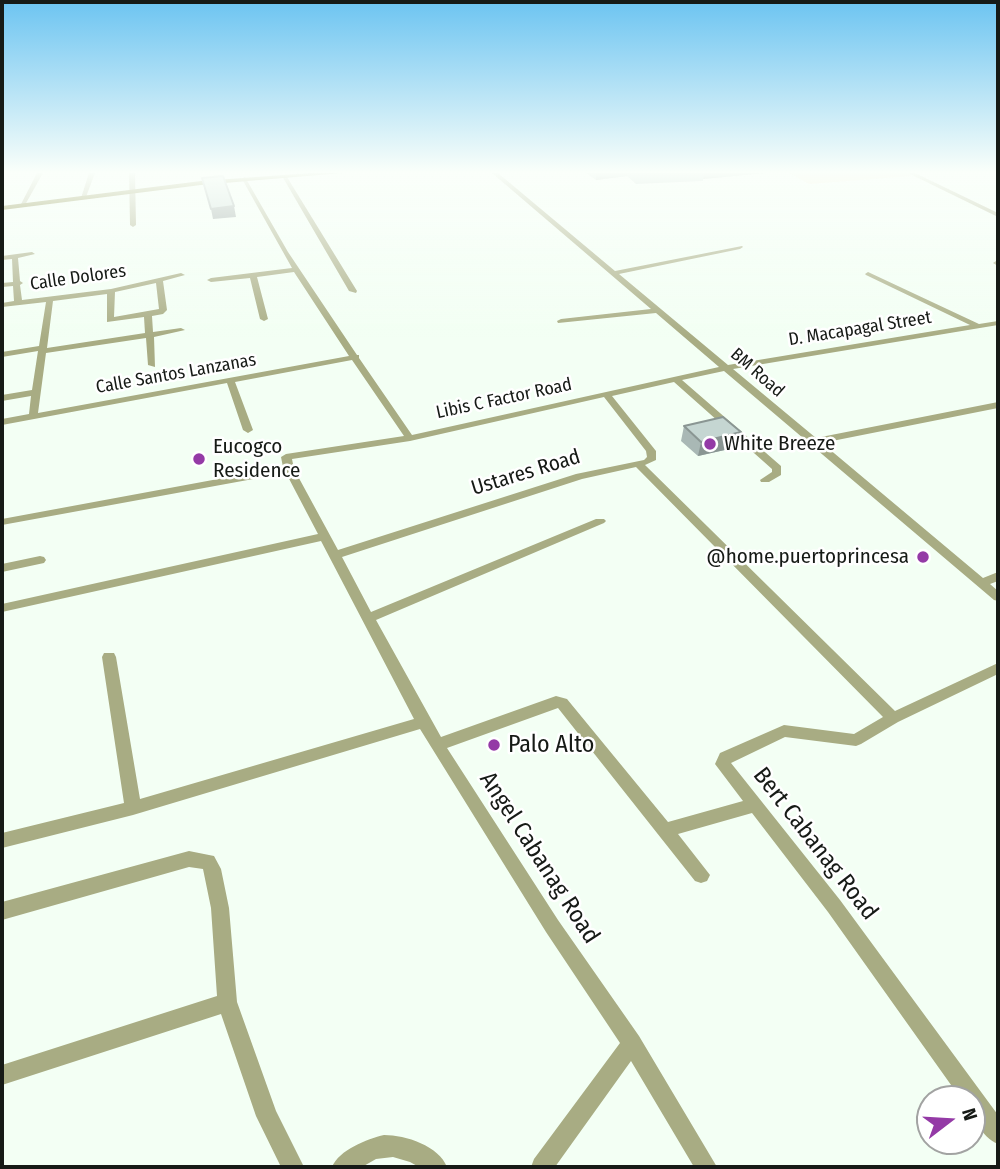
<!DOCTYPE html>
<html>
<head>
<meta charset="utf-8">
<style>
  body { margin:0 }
  #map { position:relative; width:1000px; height:1169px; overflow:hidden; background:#f3fff4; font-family:"Fira Sans Condensed",sans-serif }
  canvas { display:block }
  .frame { position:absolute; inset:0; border:4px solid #161a16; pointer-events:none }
  .north { position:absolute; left:916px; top:1085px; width:70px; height:70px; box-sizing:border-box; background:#fff; border:2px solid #a2a3a2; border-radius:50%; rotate:73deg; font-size:19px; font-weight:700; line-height:28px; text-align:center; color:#161a16 }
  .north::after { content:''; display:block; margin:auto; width:24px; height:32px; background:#943aa6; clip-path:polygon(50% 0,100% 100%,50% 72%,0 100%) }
</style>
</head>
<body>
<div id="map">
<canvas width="1000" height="1169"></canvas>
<div class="frame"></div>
<div class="north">N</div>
</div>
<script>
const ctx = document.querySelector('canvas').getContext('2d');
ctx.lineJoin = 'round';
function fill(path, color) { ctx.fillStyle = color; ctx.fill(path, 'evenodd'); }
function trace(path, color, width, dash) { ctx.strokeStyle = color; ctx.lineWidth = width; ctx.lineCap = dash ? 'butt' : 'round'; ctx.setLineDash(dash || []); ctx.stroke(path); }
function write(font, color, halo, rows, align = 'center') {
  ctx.font = font + ' "Fira Sans Condensed",sans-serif'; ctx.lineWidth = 5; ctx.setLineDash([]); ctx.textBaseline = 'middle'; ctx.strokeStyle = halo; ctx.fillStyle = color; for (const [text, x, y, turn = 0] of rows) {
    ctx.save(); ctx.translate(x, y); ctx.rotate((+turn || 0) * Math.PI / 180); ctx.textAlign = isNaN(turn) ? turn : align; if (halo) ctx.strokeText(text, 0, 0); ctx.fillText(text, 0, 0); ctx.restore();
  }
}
fill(new Path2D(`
  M789,173h118l5,3 -103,8z`), '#fce6c5');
fill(new Path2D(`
  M37,173h6l-18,32 -5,1z
  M89,173h6l-9,24 -5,1z
  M129,173h6l1,52 -3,2 -3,-2z
  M492,173h6l117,98 127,-25 1,1 -3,2 -121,25 109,91 242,-40 -104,-50 -1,-1 3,-2 111,52 19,-3v4l-265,44 83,69 182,-36v6l-176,35 161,135 15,-6v9l-8,3 8,7v10l-4,-1 -270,-229 -42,9 99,86v9l-12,7h-8l-1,-2 12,-8v-3l-98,-87 -62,14 44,55v9l-11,5 250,246 103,-48v11l-100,48 -37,22 -5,2 -71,-9 -54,26 109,137 158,215v29c-17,-7 -26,-28 -26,-45h-11l-133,-187 -76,-99 -74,21 32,41 -3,6 -6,2 -6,-2 -137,-173 -111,40 111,172 81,116 78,131h-23l-63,-106 -76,106h-24l3,-8 86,-116 -74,-111 -126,-203 -287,86 -131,33v-15l122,-30 -22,-146 2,-4h10l2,4 24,142 274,-80 -93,-178 -319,71v-8l316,-70 -32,-61 -284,52v-6l281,-52 -2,-10 5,-3 118,-18 -52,-76 -117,22 18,48 -5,3 -5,-3 -16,-47 -225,42v-6l27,-5 2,-18 -29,5v-6l30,-5 6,-39 -36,6v-5l37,-6 7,-44 -44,5v-4l12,-2 -1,-15 -11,1v-4l11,-1 -1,-23 -10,1v-4l30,-4 3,2 -17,4 2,23 3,2 -3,2 2,15 89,-11 70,-16 4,2 -22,6 4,29 -4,4 -11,2 1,16 28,-4 4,2 -31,7 1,30 -7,-2 -2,-27 -100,15 -8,60 311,-57 -55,-84 -37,5 11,42 -4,2 -4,-2 -10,-41 -39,4 -4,-2 4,-2 81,-10 -50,-89 3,-2 43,75 69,103h2v3l53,77 307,-68 -63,-54 -98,10 -1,-2 4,-2 90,-10zM156,283l3,26 -45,8 1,-25zM107,294v28l37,-5 1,16 -98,15 6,-47zM604,397l42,54 1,6 -3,3 -68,14 -238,76 -44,-81 -2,-10 118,-18zM636,467l247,250 -29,17 -70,-9 -64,28 -5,11 28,37 -75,21 -101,-123 -11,-3 -115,41 -65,-117 228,-97 2,-2 -2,-2h-8l-225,93 -29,-55 240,-78z
  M908,173h7l83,40v4z
  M282,176l5,1 70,114 -1,2 -7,-2z
  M996,261l2,1v4l-5,-3z
  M40,556l4,1 2,3 -2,3 -42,9v-8z
  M189,851l25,5 7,13 8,39 8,94 39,109 28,56h-23l-25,-51 -35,-102 -219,71v-20l215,-69 -6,-88 -8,-39 -14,-2 -187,53v-18z
  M384,1135c22,0 55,11 63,32h-28l-9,-5 -17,-5 -17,2 -14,8h-30c7,-17 35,-28 52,-32z`), '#a8ac83');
fill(new Path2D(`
  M311,173h31l-141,12 -199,25v-4l199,-25z`), '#65690c');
fill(new Path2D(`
  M586,173h179l-62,6v2l-67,3 -9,-8 -31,4z
  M684,426l57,6 -3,15 -40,9 -17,-15z`), '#a9b8b5');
fill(new Path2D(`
  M596,173h31v3l-31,4z
  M704,173h61l-62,6z
  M234,206l2,11 -23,2 -2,-10z
  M741,432l-3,15 -40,9 3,-14z`), '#8a9693');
const building = new Path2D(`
  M223,176l11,30 -23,3 -9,-31z
  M723,417l18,15 -40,10 -17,-16z`);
fill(building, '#c5d6d2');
trace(building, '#8a9693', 2);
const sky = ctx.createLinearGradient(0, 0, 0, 337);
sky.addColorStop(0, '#6cc4f1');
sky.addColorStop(0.51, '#fafffa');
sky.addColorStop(1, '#fafffa00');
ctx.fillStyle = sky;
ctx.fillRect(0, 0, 1000, 337);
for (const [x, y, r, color] of [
  [710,444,7,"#943aa6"],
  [199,459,7,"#943aa6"],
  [923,557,7,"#943aa6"],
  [494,745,7,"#943aa6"]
]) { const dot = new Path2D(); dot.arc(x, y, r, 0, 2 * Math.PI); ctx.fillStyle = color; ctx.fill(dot); trace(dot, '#fff', 2.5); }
write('18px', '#161a16', '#fff', [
  ["Calle Dolores",78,278,-8],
  ["D. Macapagal Street",860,329,-9],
  ["BM Road",757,373,41],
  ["Calle Santos Lanzanas",176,374,-10],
  ["Libis C Factor Road",504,399,-12]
]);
write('21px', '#161a16', '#fff', [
  ["White Breeze",724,444],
  ["Eucogco",213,447],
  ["Residence",213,471],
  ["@home.puertoprincesa",909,557,"right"]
], 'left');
write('21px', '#161a16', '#fff', [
  ["Ustares Road",526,473,-17]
]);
write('24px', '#161a16', '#fff', [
  ["Palo Alto",508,745]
], 'left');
write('24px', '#161a16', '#fff', [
  ["Bert Cabanag Road",815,844,52],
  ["Angel Cabanag Road",539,858,57]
]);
</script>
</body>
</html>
